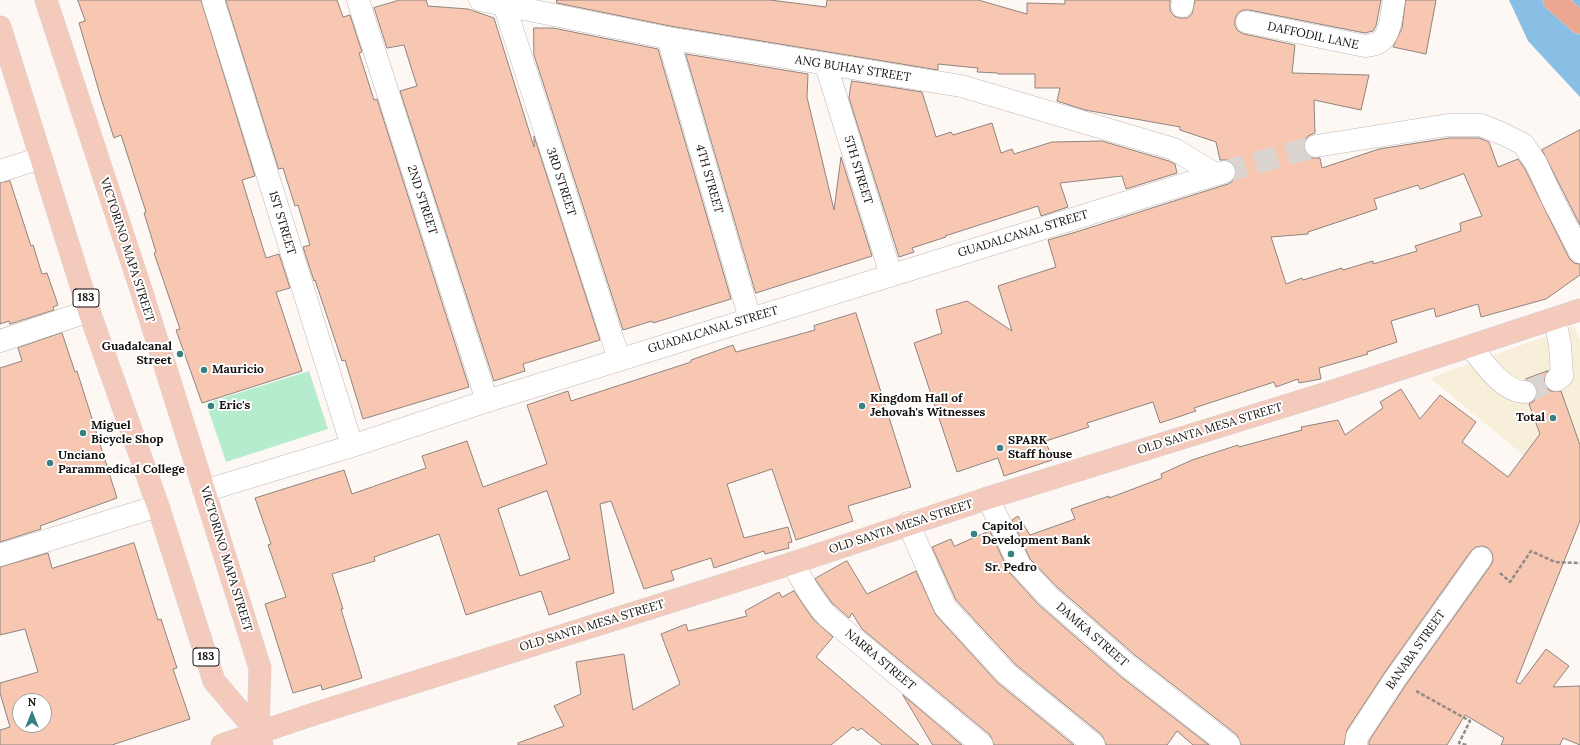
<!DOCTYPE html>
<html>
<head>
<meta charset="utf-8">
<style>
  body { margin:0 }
  #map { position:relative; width:1580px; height:745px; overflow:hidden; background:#fef8f5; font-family:Lora,serif }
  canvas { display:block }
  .north { position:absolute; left:12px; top:693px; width:40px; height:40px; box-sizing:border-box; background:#fff; border:1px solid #a1a09f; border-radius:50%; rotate:0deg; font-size:11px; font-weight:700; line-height:16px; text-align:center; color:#14110f }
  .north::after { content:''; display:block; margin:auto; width:14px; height:18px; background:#388183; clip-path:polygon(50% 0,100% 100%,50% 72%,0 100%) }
</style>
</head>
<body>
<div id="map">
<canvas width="1580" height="745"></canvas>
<div class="north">N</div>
</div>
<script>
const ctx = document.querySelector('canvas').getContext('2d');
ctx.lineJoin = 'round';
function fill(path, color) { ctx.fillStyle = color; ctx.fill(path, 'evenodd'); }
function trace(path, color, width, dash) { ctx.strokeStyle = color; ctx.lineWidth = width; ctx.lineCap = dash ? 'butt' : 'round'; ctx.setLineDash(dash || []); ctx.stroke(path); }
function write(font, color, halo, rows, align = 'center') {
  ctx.font = font + ' Lora,serif'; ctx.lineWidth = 4; ctx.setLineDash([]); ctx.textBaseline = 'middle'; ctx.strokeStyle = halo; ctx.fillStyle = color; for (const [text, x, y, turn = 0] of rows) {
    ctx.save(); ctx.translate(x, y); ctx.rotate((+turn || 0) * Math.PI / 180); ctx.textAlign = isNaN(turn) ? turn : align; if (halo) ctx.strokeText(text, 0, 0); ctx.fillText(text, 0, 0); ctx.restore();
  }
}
fill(new Path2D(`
  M1574,326l6,14v110l-30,27 -120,-99z`), '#f7efd9');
fill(new Path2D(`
  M309,371l19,58 -102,33 -20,-59z`), '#b5eccd');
fill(new Path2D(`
  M1509,0h71v97l-52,-56z`), '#89bfe4');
const building = new Path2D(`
  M78,0h123l54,176 -13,4 11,36 13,42 13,-4 11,34 -14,4 26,79 -100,32 -26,-73 4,-1 -26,-76 2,-1 -12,-39 2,-1 -25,-77 -7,3 -13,-40 -22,-75 6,-2z
  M226,0h111l6,17 7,-2 12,37 -3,1 15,47 3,-1 92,288 -106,32 -18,-59 -3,1 -27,-81 -1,1 -11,-34 7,-2 -12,-40 -3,1 -12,-38 -4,1z
  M400,0h26l2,6 40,3 26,9 40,129v-11l66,204 -77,24 2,7 -31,10 -94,-290 17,-5 -13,-41 -17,3 -13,-40z
  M557,0h213l56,7 1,-7h151l49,14v-11l38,1v-4h105v11l4,5 6,2h7l5,-4 3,-14h186l-5,26 -3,5 -8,2 -116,-23h-6l-5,3 -3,6v7l3,5 6,3 51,11 -3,28 77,2 -8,35 -47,-10 1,33 -7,3 -3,5 -1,7 2,6 6,4h8l2,10 57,-19 70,-11h30l10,4 9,25 20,-8 7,10 44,89 5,5 6,1v11l-34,24 -65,18 -3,-13 -42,13 -2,-9 -43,13 6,21 -30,10 1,2 -49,14 2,11 -22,4 -1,-4 -22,8 -2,-5 -80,26 2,3 -36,12 -7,-21 -66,21 2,4 -43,14 6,19 -48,16 -6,-18 -41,14 -43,-129 28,-10 -6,-23 31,-9 45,30 -14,-45 58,-19 -8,-27 28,-8 152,-48 5,-3 3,-7v-6l-4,-5 -5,-3h-7l-4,-18 -36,-12v-3l-95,-17 -28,-9 3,-13h-25v-14h-37v-1l-21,-1 1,-4 -40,-4v6l-268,-44 -113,-23zM1464,174l18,42 -22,7 1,8 -46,15 2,5 -44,13v-3l-30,9 -1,-2 -39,12 -1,-2 -16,6 -15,-47 37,-3v-2l69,-23 -3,-10 44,-14 2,4z
  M1406,0h30l-10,54 -33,-7 9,-19z
  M534,28h19l105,21 73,250 -78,24 -1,-2 -29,9 -89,-275z
  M686,54l122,20 -1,23 27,113 7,-53 31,99 -116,37z
  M852,81l70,11 14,45 15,-5 2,3 39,-12 9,30 11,-4 2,5 38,-12 50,-1 67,20 6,3 2,9 -51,16 -4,-13 -62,7 8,24 -27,9 -3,-10 -93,30 1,1 -34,11 2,4 -15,5 -50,-159z
  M1580,130v95l-38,-75z
  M10,181l21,65 2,-1 9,29 5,-1 11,32 -5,2 1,3 -44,14 -1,-3 -9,3v-141z
  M856,313l55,174 -63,19 5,15 -57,19 -24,-71 -45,15 17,54 44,-11 4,15 -4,1 1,5 -24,6 -1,-3 -50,17 -3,-10 -40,13 3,9 -30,9 -33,-88 -11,3 14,89 -65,22 -8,-24 -75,24 -27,-81 -65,23 1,4 -43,13 11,35h-2l21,69 -40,12 -1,-5 -28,8 -28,-89 21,-7 -18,-52 3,-1 -16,-46 89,-28 8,24 74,-26 -4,-12 45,-15 16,46 64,-23 -20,-59 41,-14 3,10 120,-39v-2l42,-15 3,7 79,-22 -1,-4zM547,491l23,68 -50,17 -22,-67z
  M62,333l13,39 2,-1 40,127 -77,28 1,3 -41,13v-174l22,-7 -4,-13z
  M1548,371l-4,9 1,7 6,4h10l19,54v76l-64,161 4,2 26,-35 23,17 -16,21 27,-1v59l-17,-7 -3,7h-59l3,-7 -39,-23 -18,30h-78v-4l36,-55 86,-121 2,-5 -1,-7 -4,-5 -5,-2 -7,1 -5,4 -86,121 -38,58 -3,15h-103l-4,-10 -101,-79 -79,-69 -27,-28 -18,-39 6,-4 12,19 45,-16 -4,-10 38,-13v2l53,-20 -1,-4 31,-14 46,-15 1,2 63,-17 -1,-3 37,-7 7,15 38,-27 -3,-6 21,-13 19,30 20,-24 36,27 -14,20 46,35 32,-43 -11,-30 6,-4 2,-6v-6l-4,-6 -7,-3z
  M990,531l19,41 30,33 81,71 89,69h-16l-16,-14 -10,14h-61l-4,-10 -87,-71 -59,-64 -24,-53 19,-8 3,7z
  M134,543l24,77 3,-1 16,49 -4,1 17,50 -78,26h-112v-15l10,-3 -10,-34v-10l38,-11 -13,-43 -25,6v-68l48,-14 4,15zM20,701h24v24h-24z
  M847,561l20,33 49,-23 20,44 62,68 76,62h-80l-4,-10 -128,-106 -10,-16 -3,5 -17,-15 -17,-24z
  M794,591l19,28 20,18 -17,20 103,88h-37l-21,-17 -3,3 -5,-4 -22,18h-313v-2l46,-17 -10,-20 27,-12 -5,-32 48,-8 9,56 47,-26 -19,-50 25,-10 2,7 59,-15 -2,-5 34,-19 3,5z
  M903,695l59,50h-29z`);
fill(building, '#f7c7b1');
trace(building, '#8d8480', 1);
trace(new Path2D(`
  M1224,172l92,-26
  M1525,392l31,-12`), '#dbd5d2', 22, [22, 11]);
const minor = new Path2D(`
  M213,0l139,446
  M358,0l129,401
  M480,0l188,38 293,48 213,63 41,25
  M504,4l115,355
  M1182,6l1,-6
  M1247,22l118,24c27,-1 25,-24 29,-46
  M668,38l82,281
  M826,65l65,210
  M1316,146l132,-21h33l22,9 20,10 13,19 17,37 27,52
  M0,171l41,-13
  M1555,320l5,25 2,31 -6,4
  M0,341l89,-30
  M1470,346c13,16 33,46 55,46
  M204,491l148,-45 135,-45 737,-229
  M988,498l32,68 28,30 80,70 101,79
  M908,523l37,84 61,66 88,72
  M0,555l158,-49
  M793,563c10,20 20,38 35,54l154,128
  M1356,745l1,-8 38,-58 86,-121`);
const major = new Path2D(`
  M46,0l97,296 117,372 -2,65
  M0,27l89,284 69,195 56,175 44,52 4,12
  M222,745l95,-32 476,-150 195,-65 339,-105 253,-83`);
const highway = new Path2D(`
  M1554,0l26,23`);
trace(minor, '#c0b6b2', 23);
trace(major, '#d5d4d4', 23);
trace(highway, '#d5d4d4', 23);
trace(new Path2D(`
  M1500,573l10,9 21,-31 24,11 25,1
  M1416,691l54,30 -11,22 8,2`), '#918c8a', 2.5, [4, 2]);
trace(minor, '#fff', 22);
trace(major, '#f4cabc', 22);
trace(highway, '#eda690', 22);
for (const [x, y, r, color] of [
  [180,354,4,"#388183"],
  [204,370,4,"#388183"],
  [211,406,4,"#388183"],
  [862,406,4,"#388183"],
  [1553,418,4,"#388183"],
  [83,433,4,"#388183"],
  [1000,448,4,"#388183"],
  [50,463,4,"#388183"],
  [974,534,4,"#388183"],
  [1011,554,4,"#388183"]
]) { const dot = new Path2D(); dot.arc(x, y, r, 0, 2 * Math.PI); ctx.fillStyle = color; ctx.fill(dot); trace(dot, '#fff', 1.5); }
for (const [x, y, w] of [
  [86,298,26],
  [206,657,26]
]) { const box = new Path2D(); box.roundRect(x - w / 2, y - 9, w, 18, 3); ctx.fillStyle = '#fff'; ctx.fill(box); trace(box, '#14110f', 1); }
write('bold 11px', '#14110f', null, [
  ["183",86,298],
  ["183",206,657]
]);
write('12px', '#14110f', '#fff', [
  ["DAFFODIL LANE",1313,36,12],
  ["ANG BUHAY STREET",853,69,9],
  ["5TH STREET",858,170,73],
  ["4TH STREET",709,179,74],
  ["3RD STREET",561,182,72],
  ["2ND STREET",422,200,72],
  ["1ST STREET",282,223,73],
  ["GUADALCANAL STREET",1023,234,-17],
  ["VICTORINO MAPA STREET",127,250,72],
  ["GUADALCANAL STREET",713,330,-17],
  ["OLD SANTA MESA STREET",1210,429,-17],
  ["OLD SANTA MESA STREET",901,527,-18],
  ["VICTORINO MAPA STREET",226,559,73],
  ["OLD SANTA MESA STREET",592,626,-17],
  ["DAMKA STREET",1092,635,41],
  ["BANABA STREET",1416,650,-55],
  ["NARRA STREET",880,660,40]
]);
write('bold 12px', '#14110f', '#fff', [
  ["Guadalcanal",172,347,"right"],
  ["Street",172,361,"right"],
  ["Mauricio",212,370],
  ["Kingdom Hall of",870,399],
  ["Jehovah's Witnesses",870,413],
  ["Eric's",219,406],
  ["Total",1545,418,"right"],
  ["Miguel",91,426],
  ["Bicycle Shop",91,440],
  ["SPARK",1008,441],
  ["Staff house",1008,455],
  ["Unciano",58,456],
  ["Parammedical College",58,470],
  ["Capitol",982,527],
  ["Development Bank",982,541],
  ["Sr. Pedro",1011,568,"center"]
], 'left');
</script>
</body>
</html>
